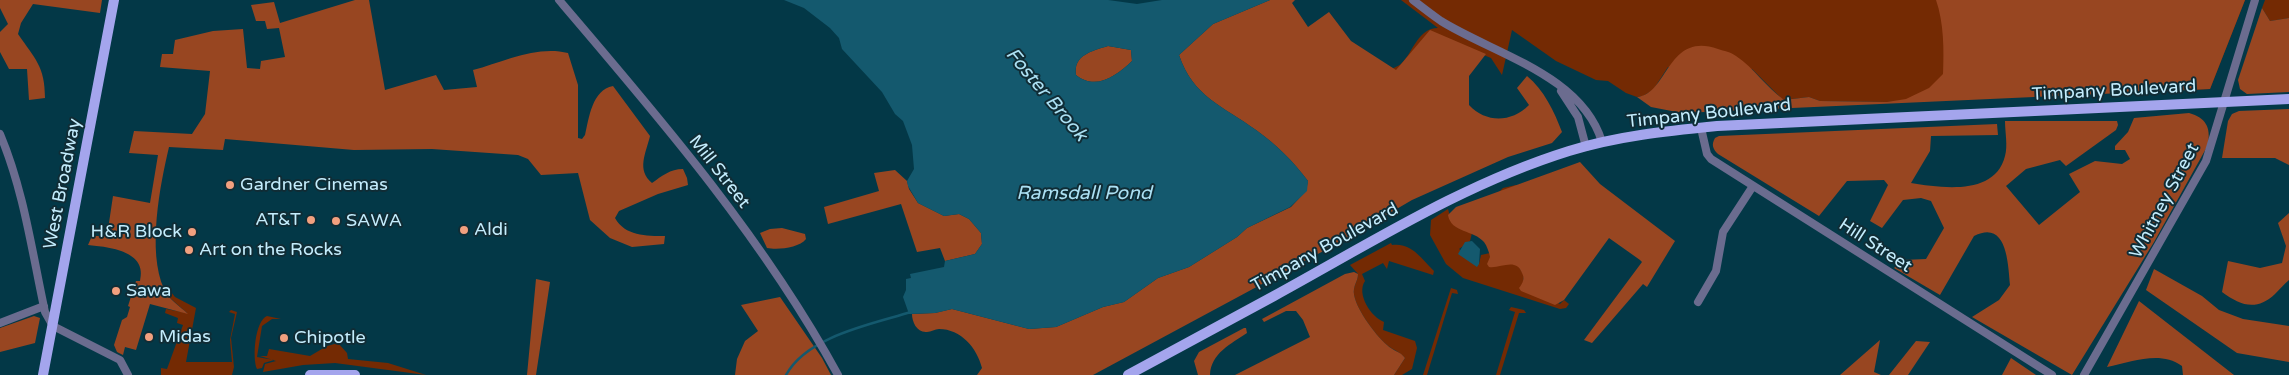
<!DOCTYPE html>
<html>
<head>
<meta charset="utf-8">
<style>
  body { margin:0 }
  canvas { display:block; background:#033847 }
</style>
</head>
<body>
<canvas width="2289" height="375"></canvas>
<script>
const ctx = document.querySelector('canvas').getContext('2d');
ctx.lineJoin = 'round';
function fill(path, color) { ctx.fillStyle = color; ctx.fill(path, 'evenodd'); }
function trace(path, color, width, dash) { ctx.strokeStyle = color; ctx.lineWidth = width; ctx.lineCap = dash ? 'butt' : 'round'; ctx.setLineDash(dash || []); ctx.stroke(path); }
function write(font, color, halo, rows, align = 'center') {
  ctx.font = font + ' "Varela Round",sans-serif'; ctx.lineWidth = 4; ctx.setLineDash([]); ctx.textBaseline = 'middle'; ctx.strokeStyle = halo; ctx.fillStyle = color; for (const [text, x, y, turn = 0] of rows) {
    ctx.save(); ctx.translate(x, y); ctx.rotate((+turn || 0) * Math.PI / 180); ctx.textAlign = isNaN(turn) ? turn : align; if (halo) ctx.strokeText(text, 0, 0); ctx.fillText(text, 0, 0); ctx.restore();
  }
}
fill(new Path2D(`
  M1401,0h844l-35,89 -323,13 -67,-1 -11,-4 -26,3 -31,-31 -84,-2 -15,23 -10,6 -6,1 -11,-4 -18,-12 -12,-1 -40,-19 -44,-31 -10,45 -11,-17 -30,-12 -26,14 -85,23c10,-3 47,-14 52,-20 11,-11 16,-35 36,-35z
  M2265,0h24v18l-19,3 -8,-13z
  M1516,185l3,82 5,8 -1,9 37,20 4,-4 5,4 -3,4 -6,1 -97,-31 -17,-14 -16,-29 1,-15 17,-11c5,18 6,18 24,24l-2,8 -11,8 20,15 2,-9 9,-2 4,-56 9,-9z
  M1391,243l1,2c19,-3 29,13 42,26l-1,4 -44,-14 -2,8 -4,-6 -21,11 3,7c-9,13 6,36 19,41l-1,8 32,11 2,7 -5,21 -10,6h-8l11,-17c-6,-7 -12,-8 -18,-13 -11,-9 -36,-42 -33,-56 1,-6 4,-9 4,-15l-8,-9z
  M167,287l8,10 21,11 -10,54h46l-2,-22 5,-26 -6,-2 2,-2 6,2 -6,26 3,29 -2,8h-71v-7l6,1 16,-44 -6,-2 1,-5 -13,-5 1,-4 21,4 -18,-16 -5,-9z
  M1451,288l6,2 1,4 -6,-1 -25,82h-4z
  M1511,307l13,3 2,3h-7l-19,62h-4l19,-63 -6,-2z
  M267,316l14,3h-9l-10,7 -5,31 17,3 -10,3 -2,5 -5,1c-5,-11 -2,-48 10,-53z
  M338,343l9,10 1,6 40,4 38,12 -91,-12 -32,2 -40,7 2,-8 11,-3 -16,-5h7l2,-7 41,7 17,-10z`), '#742a03');
fill(new Path2D(`
  M0,0h102l-2,13 -67,-9 -12,19 -3,11c17,25 27,32 27,64l-16,2 -2,-31h-18l-9,-17v-20l8,-8 -8,-16z
  M355,0h14l16,90 51,-15 8,15 33,-3 -4,-17c30,-8 64,-25 95,-17l10,32v53l4,1 3,-4c4,-17 7,-45 28,-49l37,50c-4,17 -14,34 2,47 10,-7 18,-14 31,-14l4,9 1,7 -30,9 -39,17 -4,7c10,18 31,18 50,18l-1,8 -32,3 -22,-9 -20,-18 -12,-47 -37,2 -13,-16 -10,-4 -86,-6 -78,1 -129,-11 -2,11 -54,-3c-9,38 -22,104 -5,142 4,10 16,17 24,25l-38,-10 -14,46 -11,-3 -2,8 -6,-3 -3,-7 8,-25 5,-3 3,-10 -2,-1 8,-25h4c8,-30 -31,-34 -52,-36l4,-9h15l6,-40 37,7 8,-48 -29,-2 5,-22 58,3 13,-20 5,-43 -50,-4 2,-13h11l2,-14 38,-9 30,-2 4,39 13,1 1,-8 24,-4 -6,-29 -12,1 -2,-8h-9l-5,-16 23,-3 6,21z
  M1270,0h25l-3,3 16,24 21,-15 22,29 45,29 34,-40 56,24 -17,22v29c17,18 42,18 60,0l-12,-17 10,-12c17,14 27,35 35,56l-10,11 -44,14 -96,43 -70,41 -249,134h-116l5,-7c-5,-20 -21,-39 -43,-39 -4,0 -8,3 -12,3 -10,1 -15,-10 -15,-18l23,-1 17,-4 77,20 27,-2 47,-20 21,-5 34,-24 31,-11 48,-30 10,-9 44,-21 15,-16 2,-10c-15,-20 -31,-36 -52,-51 -33,-24 -63,-33 -77,-75l34,-31z
  M1936,0h309l-35,89 -528,24 -31,-6 -14,-10c31,-2 30,-66 81,-48 6,2 13,3 18,7 18,12 30,31 48,44l25,-3 11,4 67,1 19,-3 23,-11 14,-14c1,-24 1,-51 -7,-74z
  M2262,8l8,13 19,-3v74l-42,2 -7,-5 -2,-9z
  M1108,46l23,4 1,11c-16,15 -36,30 -56,14 -3,-20 16,-24 32,-29z
  M2289,109v56l-14,-7h-53l6,-37 4,-7 7,-3z
  M2189,113c17,5 22,14 19,32l-54,97 -82,133 -100,-58 27,-17 11,-15c-2,-22 -3,-66 -36,-49l-34,59 -46,-27 9,-8 23,-1 18,-31 -13,-27 -10,-3 -18,2 -21,28 -12,-7 18,-36 -4,-5 -37,1 -28,35 -101,-62c-5,-5 -7,-9 -3,-16l4,-2 278,-12 1,11 -67,1 -1,15 -19,32c31,5 84,13 94,-27 3,-10 0,-24 0,-35h112l1,4 -2,5 -50,36 -6,-6 -34,9 -20,17 33,39 41,-33 -11,-18 26,-13 27,3 8,-5 -5,-9h-10v-4l13,-14 6,-14z
  M1580,162l20,22 75,57 -28,46 -4,-3 -51,59 -8,-3 58,-78 -2,-2 -31,-22 -45,62 -9,5 -34,-14 -2,-3c4,-5 6,-10 3,-15 -6,-16 -22,-4 -33,-6l-2,-3 3,-7c-1,-5 -3,-11 -6,-15 -10,-12 -33,-9 -36,-27l8,-8z
  M895,170l12,11 2,8 9,14 26,13 15,-2 10,5 12,14 1,11 -7,10 -30,7 -5,-13 -23,4 -16,-48 -73,20 -4,-17 55,-16 -5,-18z
  M2289,213v67c-5,4 -9,9 -14,14 -19,18 -35,11 -53,-2l6,-31 32,7 22,-5 4,-17 -8,-23z
  M782,228l23,6 1,5c-7,9 -28,11 -39,9l-7,-15 10,-4z
  M2154,269l48,27 17,14 24,9 46,7v36l-52,-9 -91,-63z
  M1354,272l4,2c0,6 -3,9 -4,15 -3,14 22,47 33,56 6,6 13,6 18,13l-11,17h-159l75,-38 -7,-17 -7,-9h-10l-22,11 -2,-3 83,-45z
  M536,279l14,3 -14,93h-9z
  M780,297l42,61 9,17h-96l2,-16 8,-18 13,-10 -17,-26z
  M2139,301l95,74h-51l-1,-9c-22,-16 -50,-4 -75,1z
  M34,316l6,2 -5,25 -35,9v-24z
  M1244,328h2l1,5c-16,11 -36,20 -37,42h-12l-4,-14 5,-9z
  M1880,340l-6,32 7,3h-41z
  M1916,341l14,1 -22,33h-19z
  M2011,358l25,17h-34z`), '#984621');
fill(new Path2D(`
  M784,0h324l29,4 25,-4h108l-57,24 -34,31c14,42 44,51 77,75 21,15 37,31 52,51l-1,10 -17,16 -43,21 -10,9 -48,30 -31,11 -34,24 -21,5 -47,20 -27,2 -77,-20 -17,4 -26,1 -6,-17 3,-7v-11l5,-1 -1,-4 34,-7 1,-6 30,-7 7,-10 -1,-11 -12,-14 -10,-5 -15,2 -26,-13 -10,-17 -1,-5 7,-12 -2,-24 -9,-24 -8,-7 -13,-22 -40,-43 -3,-11 -9,-10 -26,-20zM1108,46l23,4 1,11c-16,15 -36,30 -56,14 -3,-20 16,-24 32,-29z
  M1472,241l8,8 -1,15 -2,3 -19,-13 7,-12z`), '#14596e');
trace(new Path2D(`
  M786,375c21,-39 86,-51 125,-63`), '#14596e', 2.5);
trace(new Path2D(`
  M559,0c100,117 205,239 279,375
  M1413,0c9,7 18,14 28,21 53,33 141,54 161,121
  M1561,91l17,26 8,30
  M1701,128l6,26 4,5 341,216
  M0,134c24,57 32,118 45,178l8,14 67,34 8,15
  M1698,302l18,-31 7,-39 30,-46
  M0,323l44,-17
  M2084,375l122,-214 49,-161`), '#6b6c8f', 8);
trace(new Path2D(`
  M43,375l71,-375
  M310,375h45
  M1128,375c49,-27 98,-53 146,-79 97,-53 189,-112 295,-145 48,-15 98,-20 148,-25l572,-27`), '#a4a5ed', 10);
for (const [x, y, r, color] of [
  [230,185,5,"#f2a07f"],
  [311,220,5,"#f2a07f"],
  [336,221,5,"#f2a07f"],
  [464,230,5,"#f2a07f"],
  [192,232,5,"#f2a07f"],
  [189,250,5,"#f2a07f"],
  [116,291,5,"#f2a07f"],
  [149,337,5,"#f2a07f"],
  [284,338,5,"#f2a07f"]
]) { const dot = new Path2D(); dot.arc(x, y, r, 0, 2 * Math.PI); ctx.fillStyle = color; ctx.fill(dot); trace(dot, '#102c35', 2); }
write('18px', '#c4edfd', '#102c35', [
  ["Timpany Boulevard",2114,91,-3],
  ["Timpany Boulevard",1709,114,-6],
  ["Mill Street",719,172,52],
  ["West Broadway",63,184,-79],
  ["Whitney Street",2165,201,-62],
  ["Hill Street",1875,246,33],
  ["Timpany Boulevard",1325,248,-29]
]);
write('18px', '#c4edfd', '#102c35', [
  ["Gardner Cinemas",240,185],
  ["AT&T",301,220,"right"],
  ["SAWA",346,221],
  ["Aldi",474,230],
  ["H&R Block",182,232,"right"],
  ["Art on the Rocks",199,250],
  ["Sawa",126,291],
  ["Midas",159,337],
  ["Chipotle",294,338]
], 'left');
write('italic 19px', '#ace1f4', '#102c35', [
  ["Foster Brook",1046,95,50],
  ["Ramsdall Pond",1084,194]
]);
</script>
</body>
</html>
